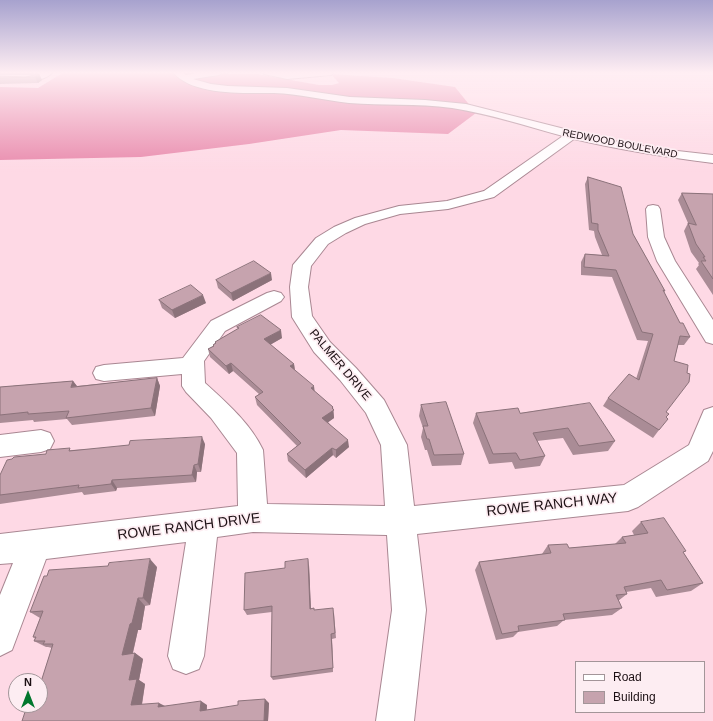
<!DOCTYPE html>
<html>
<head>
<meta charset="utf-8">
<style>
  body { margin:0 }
  #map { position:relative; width:713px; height:721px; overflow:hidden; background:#fed9e5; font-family:Arial,sans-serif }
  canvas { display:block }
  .legend { position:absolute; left:575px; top:661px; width:130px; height:52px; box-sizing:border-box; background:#fdedf2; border:1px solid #a39599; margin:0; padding:5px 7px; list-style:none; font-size:12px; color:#1c1014 }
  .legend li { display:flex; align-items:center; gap:8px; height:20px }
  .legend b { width:20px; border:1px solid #a39599 }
  .north { position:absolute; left:8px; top:673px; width:40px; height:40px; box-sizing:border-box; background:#fdedf2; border:1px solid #a39599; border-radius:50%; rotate:0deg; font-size:11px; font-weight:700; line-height:16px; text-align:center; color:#1c1014 }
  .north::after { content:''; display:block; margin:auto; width:14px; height:18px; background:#01772d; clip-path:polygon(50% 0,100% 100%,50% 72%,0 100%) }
</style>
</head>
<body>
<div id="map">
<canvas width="713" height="721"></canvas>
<ul class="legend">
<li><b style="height:5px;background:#fff"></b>Road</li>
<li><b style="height:11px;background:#c6a3ae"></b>Building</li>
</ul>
<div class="north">N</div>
</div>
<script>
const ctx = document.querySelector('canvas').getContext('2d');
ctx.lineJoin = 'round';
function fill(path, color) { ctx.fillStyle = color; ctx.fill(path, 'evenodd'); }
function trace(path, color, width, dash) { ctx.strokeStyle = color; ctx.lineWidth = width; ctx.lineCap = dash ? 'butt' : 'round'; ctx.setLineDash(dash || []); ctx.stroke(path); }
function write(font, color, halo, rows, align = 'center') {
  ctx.font = font + ' Arial,sans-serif'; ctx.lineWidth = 3.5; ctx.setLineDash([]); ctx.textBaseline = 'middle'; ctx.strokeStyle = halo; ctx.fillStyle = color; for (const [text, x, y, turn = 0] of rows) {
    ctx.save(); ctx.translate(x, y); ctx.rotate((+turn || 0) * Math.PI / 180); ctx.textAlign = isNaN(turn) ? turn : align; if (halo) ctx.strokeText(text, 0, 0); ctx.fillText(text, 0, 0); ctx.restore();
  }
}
fill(new Path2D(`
  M64,72l193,2 62,11h13l7,-2 -8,-9 62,4 62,9 21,26 -28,21 -107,-4 -92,14 -108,13 -141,3v-73l38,1z`), '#e887aa');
const minor = new Path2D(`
  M43,72h10c-12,13 -37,9 -53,9v-6h33z
  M173,72h9l4,3 18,-3h19l-4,3 -26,4 18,5 17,2 59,2 63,9 75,3 41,4 142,36 52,9 53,6v8c-47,-6 -93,-13 -139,-24l-80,58 -46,12 -48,5 -35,10 -19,9 -18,11 -17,22 -3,21 4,29 18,26 26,26 28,32 23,45 7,61 210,-21 65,-40 15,-35 9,-3v44l-5,10 -70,46 -10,4 -211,23 9,76 -12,111h-38l16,-111 -5,-75 -134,-3 -36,5 -13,119 -5,13 -13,5 -13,-5 -5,-13 18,-114 -140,17 -34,91 -12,6v-61l13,-32 -13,1v-30l238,-28 -1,-53 -26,-35 -25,-26 -4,-6v-12l-78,7 -8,-2 -3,-6 3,-6 8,-2 79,-7 28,-37 56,-28 7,-2 7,2 3,4 -3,4 -56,30 -21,30 1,22c21,19 46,41 58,67l4,54 118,2 -4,-61 -15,-32 -26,-33 -26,-28 -22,-35 -2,-30 3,-22 23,-27 18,-11 21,-9 44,-12 48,-5 37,-10 79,-55c-37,-10 -73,-22 -111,-28 -35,-5 -69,-2 -103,-5 -26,-3 -50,-9 -75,-10 -29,0 -82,3 -101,-21z
  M263,72l24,1 48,-1 -4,3 -44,4 -23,-5z
  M653,205l5,1 2,3 4,28 11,24 38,59v24l-7,-2 -49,-81 -9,-24 -2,-28 2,-3z
  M41,430l9,3 4,8 -4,8 -9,3 -41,5v-22z`);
trace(minor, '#a98792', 2);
fill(minor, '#fff');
fill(new Path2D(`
  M0,72h38l-5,2h-33z
  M39,74l3,6 -4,3 -38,1v-8l25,1z
  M588,177l45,57 32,57 -1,1 16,31 10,14 -6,8h-6l-4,16 -8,51v5l-7,13 -6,8 -50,-32 5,-8 28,-19 12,-38 -11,-1 -25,-63 -31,-2v-13l4,-8 17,1 -7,-18 -1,-6 -5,-1 -4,-46z
  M682,193l31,1v101l-17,-26 3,-4 -1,-1 1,-1 -8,-11 -7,-21 4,-8 -10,-23z
  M216,280h56l-39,21 -15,-13z
  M159,300l47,3 -31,15 -13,-10z
  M237,327l45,11 -12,7 24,19 1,6 20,22 18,15 1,11 -6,4 21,25 -13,11 -3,-3 -27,23 -18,-17 -1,-7 10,-8 -40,-41 -2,-8 4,-3 -26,-23 -4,3 -19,-17 -2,-8 5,-3v-1l2,-2v-1l23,-13z
  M157,378l3,8 -5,30 -83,9 -5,-6 -33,3 -1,-2 -33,3v-36l73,-6 4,5z
  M421,405l43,49 -3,11 -29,1 -5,-16h-2l-4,-13 2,-9 -4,-12z
  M476,413h44l95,28 -7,10 -35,4 -10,-17 -26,3 8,15 -5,10 -25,3 -3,-7 -23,2 -16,-41z
  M205,444l-4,28h-4l-1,10 -79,6 -1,3 -32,4 -2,-3 -82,12v-29l46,-21 26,-4z
  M641,522l42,30 20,31 -12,8 -35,6 -5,-9 -25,4 1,2 -9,7 4,7 -10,7 -48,5 -7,6 -39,6 -5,5 -17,3 -21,-70 4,-8 63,-8 6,-9 21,3 46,-4 7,-7 12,-2 -2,-4z
  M309,565l2,43 3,2 20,3 2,25 -4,1 1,33 -60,8 -2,-3 1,-65 -25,3 -3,-5z
  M157,567l-7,38 -5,1 -4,24h-3l-5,23h2l8,6 -4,21 6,4 -3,21 23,1 42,-1v5l62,-7 -1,18 -236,-11 20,-62 -4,-1h-2l-12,-6 1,-3 -2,-1 7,-19 -10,-6z`), '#aa8c96');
fill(new Path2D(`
  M39,74l3,6 -4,3 -3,-6z
  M271,273l1,7 -39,21 -2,-8z
  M203,295l3,8 -31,15 -3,-8z
  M281,330l1,8 -16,9 -2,-8z
  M231,363l2,8 -4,3 -3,-8z
  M294,364l1,8 -5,-6z
  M157,378l3,8 -5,30 -4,-8z
  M73,381l6,8 -8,-2z
  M314,386l1,8 -4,-6z
  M333,407l1,11 -11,8 -1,-8z
  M202,437l3,7 -4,28 -3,-8z
  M348,440l1,7 -13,11v-8z
  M332,448l1,7 -27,23 -1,-8z
  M194,465l3,7 -1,10 -4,-7z
  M112,480l5,8 -1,3 -5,-7z
  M150,559l7,8 -7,38 -7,-7z
  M308,559l1,6 2,49 -1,-5z
  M138,598l7,8 -4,24h-3l-7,30 -9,-5 8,-31z
  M331,634l1,5 1,33v-4z
  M135,653l8,6 -4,21 6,4 -4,25 -10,-4 -2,-25z
  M265,699l4,4 -1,18h-4z
  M201,701l6,4 -1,9 -6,-3z
  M159,703l8,4h-9z`), '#8b727a');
const building = new Path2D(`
  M39,74l-4,3 -35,1v-2l25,1z
  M588,177l33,10 12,47 32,57 -2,-1 17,33h3l7,14 -10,-1 -6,25 14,4 -1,8 3,1 -1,8 -23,30 3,2 -3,3 2,2 -9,11 -51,-32 21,-24 10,6 14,-46 -11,-2 -26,-62 -32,-3 1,-13 24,2 -11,-26v-6l-6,-1z
  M682,193l31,1v85l-12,-18h5l-3,-4h2l-9,-13 -8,-21 8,2z
  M254,261l17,12 -40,20 -15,-13z
  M191,285l12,10 -31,15 -13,-10z
  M261,315l20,15 -17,9 30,25 -4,2 24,20 -3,2 22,19 -1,1 2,2 -12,8 26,22 -12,10 -4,-2 -27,22 -18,-16 14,-11 -46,-46 8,-5 -32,-29 -5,3 -18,-17 6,-3 -1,-1 3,-2 -1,-1 24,-14 -2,-1z
  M157,378l-6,30 -85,10 3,-7 -41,3v-2l-28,3v-28l73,-6 -2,6z
  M446,402l18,52 -30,1 -5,-16h-2l-4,-13h5l-7,-21z
  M590,403l25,38 -36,5 -11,-18 -35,5 12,23 -25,4 -4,-7 -23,1 -17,-41 42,-5 2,5z
  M202,437l-4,27 -4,1 -2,10 -80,5 -1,4 -33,4 1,-3 -79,10v-20l7,-15 5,-1 2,-2 32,-3 1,-4 23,-2 -1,3 60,-6 1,-4z
  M664,518l22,33 -3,1 20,31 -36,7 -6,-10 -37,7 3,7 -11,1 6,13 -59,6 2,6 -47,6 1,5 -17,3 -23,-72 72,-9 -3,-8 19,-1 2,4 57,-5 -4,-6 26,-4 -7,-11z
  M150,559l-7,39h-5l-6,25 -2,1 -8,31 13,-2 -6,27 8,-1 -6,26 28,-2 -1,4 43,-6 -1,10 38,-6v-4l27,-2 -1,22h-242l3,-9 7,-2 2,-5h6v-20l13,-41h-10l2,-3h-11l2,-4h-3l10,-26 -13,1 14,-36h3l2,-6 59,-4 1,-3z
  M308,559l2,50 4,-1v2l19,-2 2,25 -4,1 2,34 -62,9 1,-71 -28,4 1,-37 40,-5v-6z`);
fill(building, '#c6a3ae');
trace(building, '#8b727a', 1);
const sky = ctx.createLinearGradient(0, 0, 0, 173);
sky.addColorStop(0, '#a7a2ce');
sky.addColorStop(0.42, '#ffeef3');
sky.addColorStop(1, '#ffeef300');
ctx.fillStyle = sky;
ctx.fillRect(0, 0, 713, 173);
write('10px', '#1c1014', '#fdedf2', [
  ["REDWOOD BOULEVARD",620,144,11]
]);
write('12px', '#1c1014', '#fdedf2', [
  ["PALMER DRIVE",340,365,50]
]);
write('14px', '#1c1014', '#fdedf2', [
  ["ROWE RANCH WAY",552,505,-6],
  ["ROWE RANCH DRIVE",189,527,-7]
]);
</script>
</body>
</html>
